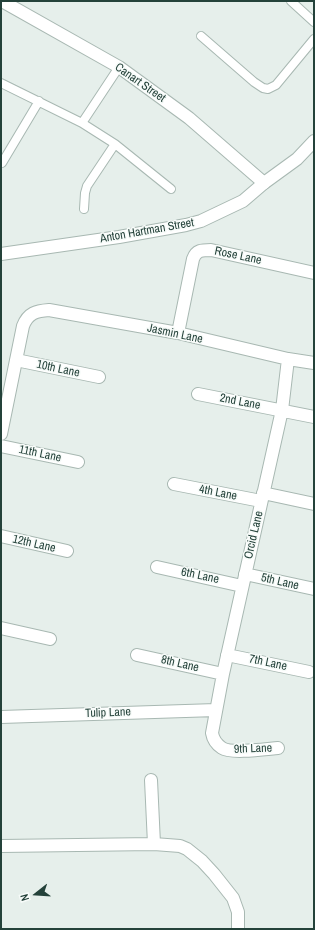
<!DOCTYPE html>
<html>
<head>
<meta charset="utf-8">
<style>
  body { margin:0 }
  #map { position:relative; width:315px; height:930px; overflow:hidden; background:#e6efeb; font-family:"Archivo Narrow",sans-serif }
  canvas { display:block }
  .frame { position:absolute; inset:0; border:2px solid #24423a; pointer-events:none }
  .north { position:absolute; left:16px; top:874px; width:40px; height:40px; -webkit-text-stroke:3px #f7fbf9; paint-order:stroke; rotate:253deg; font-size:11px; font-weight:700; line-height:16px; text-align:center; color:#24423a }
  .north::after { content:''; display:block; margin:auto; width:14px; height:18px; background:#24423a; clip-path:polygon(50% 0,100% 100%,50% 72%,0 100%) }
</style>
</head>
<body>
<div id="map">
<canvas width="315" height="930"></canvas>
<div class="frame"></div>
<div class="north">N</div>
</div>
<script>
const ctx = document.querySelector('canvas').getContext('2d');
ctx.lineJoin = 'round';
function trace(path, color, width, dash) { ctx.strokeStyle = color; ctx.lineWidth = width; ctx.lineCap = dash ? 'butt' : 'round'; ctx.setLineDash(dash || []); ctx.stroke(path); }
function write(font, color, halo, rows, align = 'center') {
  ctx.font = font + ' "Archivo Narrow",sans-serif'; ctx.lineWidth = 3; ctx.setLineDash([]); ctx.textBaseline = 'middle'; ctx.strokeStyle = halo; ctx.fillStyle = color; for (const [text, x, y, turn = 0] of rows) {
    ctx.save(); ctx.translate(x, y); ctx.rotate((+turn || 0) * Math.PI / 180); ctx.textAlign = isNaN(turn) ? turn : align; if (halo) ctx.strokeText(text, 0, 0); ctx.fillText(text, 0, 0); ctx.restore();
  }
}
const service = new Path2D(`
  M291,1l23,21
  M201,36l53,46 9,6 5,1 8,-4 38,-46
  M1,83l81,40 33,21 56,45
  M82,123l37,-56
  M2,163l37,-62
  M84,209l1,-16 2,-7 28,-42`);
const minor = new Path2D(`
  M2,1l117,66 70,51 75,65
  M178,333l15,-74c3,-9 9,-9 18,-9l103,23
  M16,360l83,17
  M198,394l116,23
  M1,434l22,-108c5,-13 13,-15 26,-16l129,23 110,26 26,4
  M1,446l77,16
  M174,484l87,17
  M263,493l51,11
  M1,536l66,15
  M157,567l85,19
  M245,574l69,15
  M1,628l49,11
  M137,655l86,19
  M227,655l82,17
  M1,717l215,-7
  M278,748c-12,1 -47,6 -56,0 -6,-4 -9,-9 -10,-15l11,-59 59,-264 6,-51
  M151,780l3,64
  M1,846l153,-2 26,2 7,3 15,12 12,13 19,24 5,14v17`);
const tertiary = new Path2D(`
  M1,254l118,-17 67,-12 15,-4 42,-20 21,-18 33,-24 17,-18`);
trace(service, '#a8b8b2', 10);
trace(minor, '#a8b8b2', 14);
trace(tertiary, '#a8b8b2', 14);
trace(service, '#fff', 8);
trace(minor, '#fff', 12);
trace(tertiary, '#fff', 12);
write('12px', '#24423a', '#f7fbf9', [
  ["Canart Street",140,83,35],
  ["Anton Hartman Street",147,231,-10],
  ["Rose Lane",238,256,12],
  ["Jasmin Lane",175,334,12],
  ["10th Lane",58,369,12],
  ["2nd Lane",240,402,11],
  ["11th Lane",40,454,12],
  ["4th Lane",218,493,11],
  ["Orcid Lane",254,535,-77],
  ["12th Lane",34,544,13],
  ["6th Lane",200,576,12],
  ["5th Lane",280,582,13],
  ["7th Lane",268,663,12],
  ["8th Lane",180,664,13],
  ["Tulip Lane",108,713,-2],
  ["9th Lane",253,749,-2]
]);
</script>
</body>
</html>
